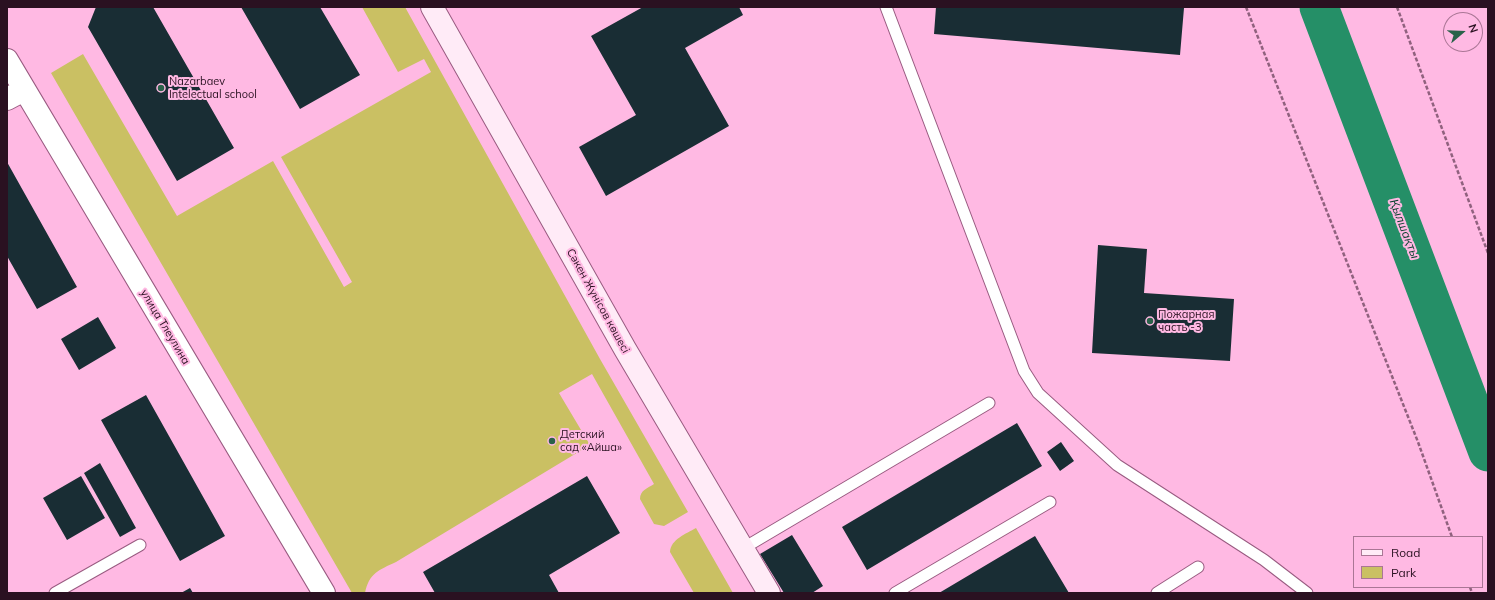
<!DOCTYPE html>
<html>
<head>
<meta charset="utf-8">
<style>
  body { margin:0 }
  #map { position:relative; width:1495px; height:600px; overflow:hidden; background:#ffb9e3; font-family:Mulish,sans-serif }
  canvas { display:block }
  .frame { position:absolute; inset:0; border:8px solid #2a1121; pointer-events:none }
  .legend { position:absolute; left:1353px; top:536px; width:130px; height:52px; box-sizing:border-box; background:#ffb9e3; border:1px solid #aa7695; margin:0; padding:5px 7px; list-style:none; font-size:12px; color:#2a1121 }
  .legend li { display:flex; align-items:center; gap:8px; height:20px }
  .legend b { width:20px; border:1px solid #aa7695 }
  .north { position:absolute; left:1443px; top:12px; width:40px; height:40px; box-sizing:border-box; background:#ffb9e3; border:1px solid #aa7695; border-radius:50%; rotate:71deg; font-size:11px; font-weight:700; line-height:16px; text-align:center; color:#2a1121 }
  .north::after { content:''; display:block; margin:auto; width:14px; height:18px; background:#2a624a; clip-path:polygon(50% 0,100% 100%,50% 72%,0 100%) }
</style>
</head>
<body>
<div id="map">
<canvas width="1495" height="600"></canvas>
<div class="frame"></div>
<ul class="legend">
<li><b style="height:5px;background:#ffebf7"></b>Road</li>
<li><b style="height:11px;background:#cac063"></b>Park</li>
</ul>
<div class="north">N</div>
</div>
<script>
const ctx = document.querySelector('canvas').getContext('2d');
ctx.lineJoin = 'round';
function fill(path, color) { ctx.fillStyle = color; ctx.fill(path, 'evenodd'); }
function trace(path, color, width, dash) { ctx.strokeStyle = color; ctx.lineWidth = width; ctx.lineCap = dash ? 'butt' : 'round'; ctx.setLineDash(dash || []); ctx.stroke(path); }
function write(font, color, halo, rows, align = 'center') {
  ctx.font = font + ' Mulish,sans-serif'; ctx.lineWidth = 4; ctx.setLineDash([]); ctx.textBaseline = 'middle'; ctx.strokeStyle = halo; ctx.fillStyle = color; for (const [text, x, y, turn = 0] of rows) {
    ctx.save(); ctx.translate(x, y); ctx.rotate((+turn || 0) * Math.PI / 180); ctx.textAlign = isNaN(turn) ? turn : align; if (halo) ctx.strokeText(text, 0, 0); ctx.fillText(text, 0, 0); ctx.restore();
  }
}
fill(new Path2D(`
  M362,7h43l195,352 88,153 -24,14 -10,-2 -14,-25c0,-9 8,-11 14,-15l-62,-110 -33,19 31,52 -194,117c-17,8 -27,11 -31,31h-13l-301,-520 32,-19 94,162 96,-55 71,126 8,-5 -71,-125 150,-85 -7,-13 -26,13z
  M696,528l37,65h-39l-24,-41c1,-13 16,-18 26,-24z`), '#cac063');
trace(new Path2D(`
  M1319,7l169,445`), '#258f67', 39);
fill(new Path2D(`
  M96,7h57l81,141 -57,33 -89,-154z
  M241,7h79l40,68 -60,34z
  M643,7h96l4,8 -58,33 44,78 -123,70 -27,-49 57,-32 -45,-79z
  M936,7l248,1 -4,47 -246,-21z
  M7,162l70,125 -40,22 -30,-53z
  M1098,245l49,4 -3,44 90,6 -4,62 -138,-8z
  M98,317l18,31 -37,22 -18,-31z
  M146,395l79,141 -45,25 -79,-141z
  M1017,423l25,43 -175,104 -25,-43z
  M1061,442l13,19 -14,10 -13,-19z
  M100,463l36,65 -16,9 -36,-64z
  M81,476l24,42 -38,22 -24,-42z
  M587,476l33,57 -71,42 10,18h-124l-12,-21z
  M792,535l31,51 -11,7h-28l-24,-39z
  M1035,536l34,57h-130z
  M190,588l3,5h-12z`), '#192d34');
const lane = new Path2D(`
  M886,7l138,364 14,22 79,72 147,95 43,33
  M742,549l247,-146
  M55,593l85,-48
  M895,593l155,-91
  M1157,593l41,-26`);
const street = new Path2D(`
  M7,60l317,533
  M7,99l17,-9`);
const secondary = new Path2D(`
  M432,7l193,342 144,244`);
trace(lane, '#995b81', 13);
trace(street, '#995b81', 24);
trace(secondary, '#995b81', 24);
trace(new Path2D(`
  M1246,7l172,435 34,95
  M1397,7l91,246
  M1470,587l2,6`), '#90617e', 2.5, [4, 2]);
trace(lane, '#fff', 11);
trace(street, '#fff', 22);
trace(secondary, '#ffebf7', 22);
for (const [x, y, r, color] of [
  [161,88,4,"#2a624a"],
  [1150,321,4,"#2a624a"],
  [552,441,4,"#2a624a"]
]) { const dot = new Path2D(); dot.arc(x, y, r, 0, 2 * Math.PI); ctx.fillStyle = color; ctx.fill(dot); trace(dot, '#ffb9e3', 1.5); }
write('11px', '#2a1121', '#ffb9e3', [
  ["Nazarbaev",169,82],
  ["Intelectual school",169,95],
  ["Пожарная",1158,315],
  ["часть -3",1158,328],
  ["Детский",560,435],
  ["сад «Айша»",560,448]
], 'left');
write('11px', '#2a1121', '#ffb9e3', [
  ["Сәкен Жүнісов көшесі",598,301,61],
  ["улица Тлеулина",165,327,59]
]);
write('italic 12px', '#06412c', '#ffb9e3', [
  ["Қылшақты",1404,229,69]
]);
</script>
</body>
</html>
